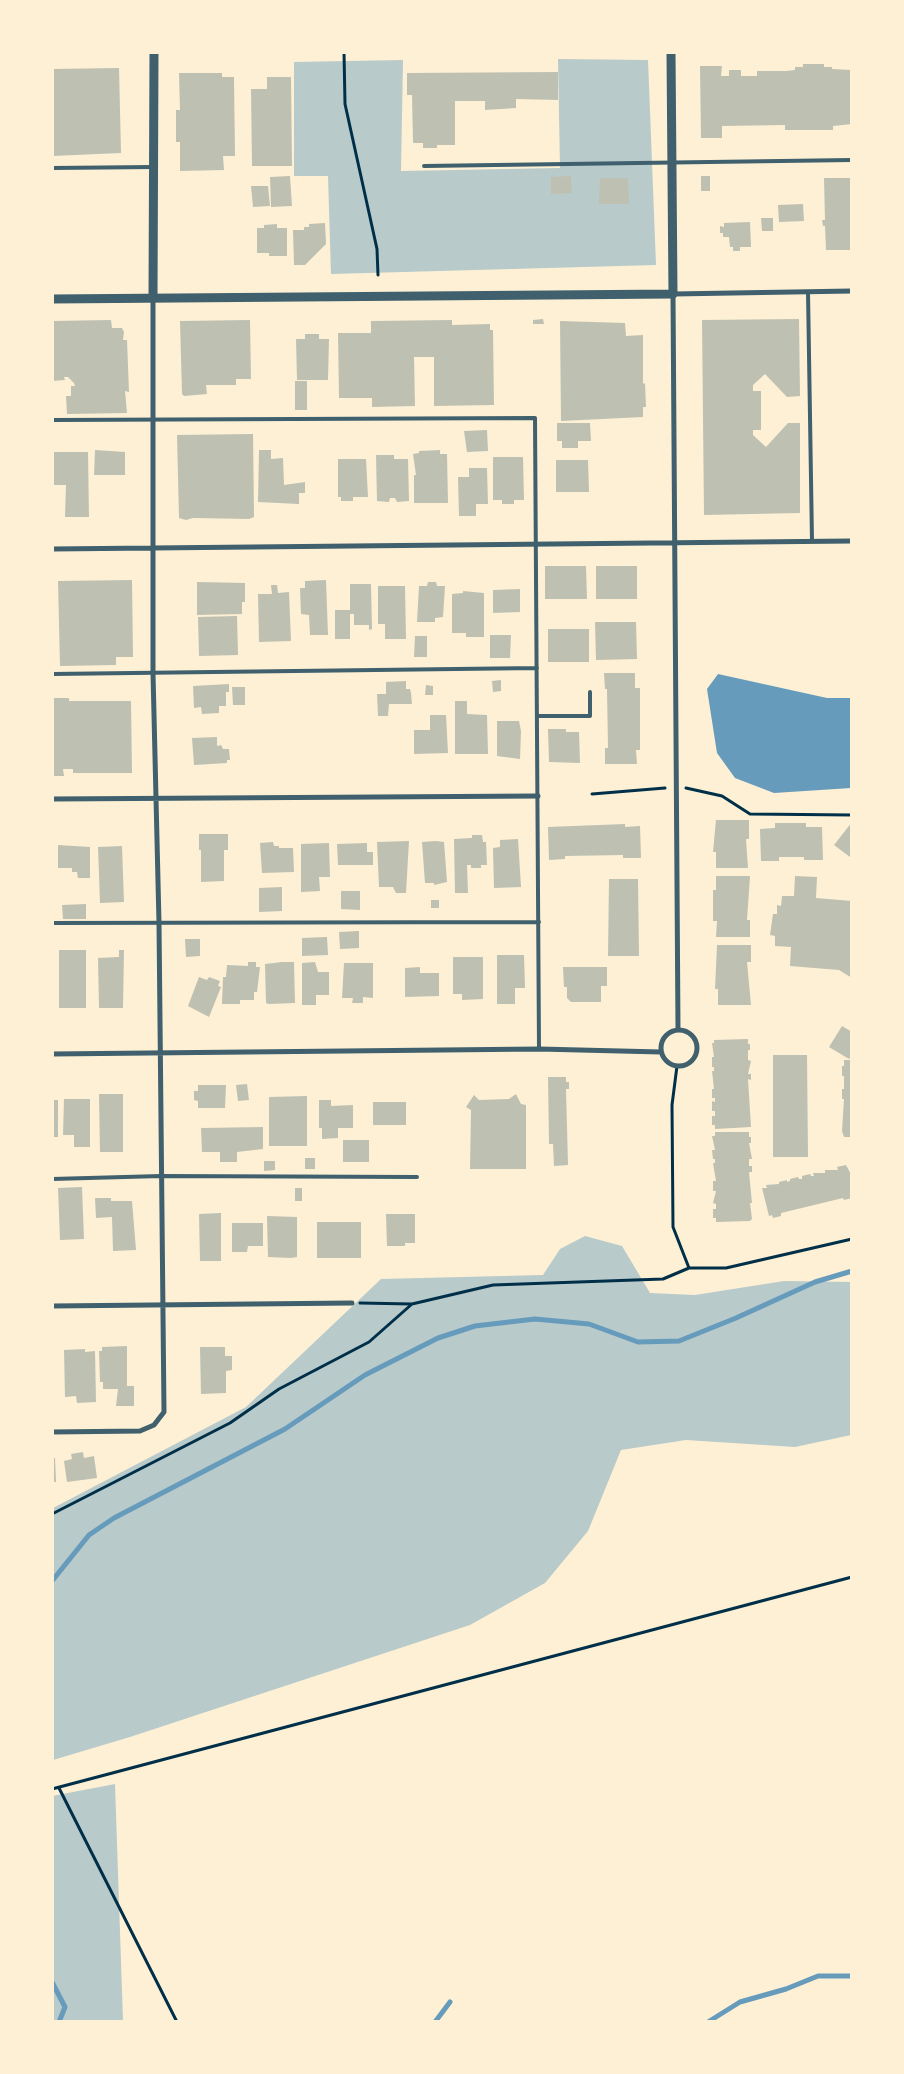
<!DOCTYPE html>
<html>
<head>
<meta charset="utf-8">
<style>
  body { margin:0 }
  #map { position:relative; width:904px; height:2074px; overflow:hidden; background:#fdf0d5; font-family:"Sofia Sans Condensed",sans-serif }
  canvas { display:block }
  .frame { position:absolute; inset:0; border:54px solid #fdf0d5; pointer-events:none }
</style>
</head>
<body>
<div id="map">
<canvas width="904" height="2074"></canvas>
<div class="frame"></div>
</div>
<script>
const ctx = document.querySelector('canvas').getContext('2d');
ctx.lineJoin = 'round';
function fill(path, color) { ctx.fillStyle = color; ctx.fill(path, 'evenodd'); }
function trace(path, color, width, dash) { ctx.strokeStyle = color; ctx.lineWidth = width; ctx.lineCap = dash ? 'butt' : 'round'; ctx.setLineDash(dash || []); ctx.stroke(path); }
fill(new Path2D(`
  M558,59l90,1 8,205 -325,9 -3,-98h-34v-114l109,-2 -2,111 159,-3z
  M585,1236l37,10 28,47 45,2 89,-14 67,1v153l-56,12 -109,-7 -65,10 -33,81 -43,52 -75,42 -340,112 -77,23v-252l193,-101 135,-128 162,-4 17,-26z
  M115,1784l8,237h-70l-1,-225z`), '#b9caca');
fill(new Path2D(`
  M718,674l109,24h24v90l-77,5 -39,-15 -18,-25 -10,-64z`), '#669bbc');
trace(new Path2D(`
  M52,1581l37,-46 25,-17 171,-89 80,-54 73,-37 37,-12 60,-7 54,5 49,18 41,-1 57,-23 79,-36 37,-11
  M52,1982l13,25 -6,15
  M435,2022l15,-20
  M708,2022l32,-20 46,-13 32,-13h34`), '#669bbc', 5);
fill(new Path2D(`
  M803,64h21v3h8v2l20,1v54l-19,2v4h-48v-5l-63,1v12h-21l-1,-72h22l-1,10h8v-6h12v6h16v-5h29l9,-1v-3h8z
  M119,68l2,85 -69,3v-87z
  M558,72v28l-42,-1v9l-31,2v-9h-30v44h-18v3h-14v-5h-10l-1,-48h-5v-22z
  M179,73h43v4h12l1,79h-12l1,14 -44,1v-29h-4v-32h4z
  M267,77h24l1,89h-40l-1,-77h16z
  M290,176l2,30 -21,1 -1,-30z
  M571,176l1,17 -21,1v-17z
  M701,176h9v15h-9z
  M600,178h28l1,26h-30z
  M824,178h28v72h-26l-1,-24h-2l-1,-6h3z
  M251,186h17l2,20 -17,1z
  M803,204l1,17 -25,1 -1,-17z
  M761,218h12v13h-11z
  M750,222l1,25h-11v4h-7v-4h-3l-1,-10h-6v-4h-3v-7l4,1v-4z
  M325,223l1,21 -21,21h-11l-1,-35h11v-3h5v-3z
  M277,224v4h10v28h-18v-3h-12v-25h7v-3z
  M543,319l1,5h-11v-4z
  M799,319l1,77 -13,1 -22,-23 -12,11v6h8v39h-8v5l13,12 22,-24h12v90l-96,2 -2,-195z
  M111,320l1,8h10l2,4 -1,8h4l2,52 -4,-1 2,22 -60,1 -1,-18h5v-10h4l-1,-3 -6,-6h-4l1,3 -13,1v-60z
  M250,320l1,59h-15v6h-30l1,9 -23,2 -2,-2 -2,-73z
  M452,320v5l38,-1v6h3l1,75 -60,1v-49h-20l1,49 -43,1v-9h-33l-1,-65h33v-12z
  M560,321l65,2 1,13 17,-1v49l2,-1 1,24h-3v10l-82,4z
  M305,334h14v5h10l-1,41h-31l-1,-41h9z
  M295,381h12v29h-12z
  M557,423h33l1,18h-13v7h-16v-7h-5z
  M487,430l1,21 -21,1 -3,-21z
  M253,434l1,83 -5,2 -56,-1 -7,2 -7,-2 -2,-83z
  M95,450l30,2v23h-31z
  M259,450h12v9l12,-1 1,27 21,-3v11h-6v11l-41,-2z
  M440,450v4h7l1,49h-34v-28h2l-3,-21 6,-1v-2z
  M52,452h36l1,65h-24l1,-32h-14z
  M376,455h18v4h14l1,42 -12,1 -2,-4h-5l-1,4 -12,-1z
  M493,457h30l1,43h-10v4h-12v-4h-9z
  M338,459h28l2,38h-15v4h-12v-4h-3z
  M556,460h32l1,32h-33z
  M469,468h18l1,36h-12v12h-17l-1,-39h11z
  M545,566h41l1,33h-42z
  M596,566h41v33h-41z
  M132,580l1,77h-17v8l-56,1 -2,-85z
  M326,580l2,55h-18l-1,-20 -8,-1 -1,-26h5v-7z
  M197,582l48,1v19h-3v12l-45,1z
  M428,582h8l1,4h8l-2,31 -8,1v4h-18l2,-36h8z
  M350,584h21l1,45 -3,1v-5h-15v-11h-4v25h-15v-29h15z
  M271,585h6l1,8 11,-1 2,49 -32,1 -1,-48h14z
  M378,586h27l1,53h-21v-15h-7z
  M520,589v23l-27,1v-23z
  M463,591l21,2v44h-18v-4h-14v-39l11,-1z
  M237,616l1,39 -39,1 -1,-39z
  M595,622h41l1,37 -41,1z
  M548,629h41v33h-41z
  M490,635h21l-1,23h-20z
  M415,636h12v21h-13z
  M604,673h31v15h5v62h-4l1,14h-32v-16h3l-1,-59h-2z
  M501,680v11l-8,1 -1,-11z
  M406,681v8h4l1,4 1,11h-23l-1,12h-10l-1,-22h9v-12z
  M229,684v8h-3v14h-7v7l-17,1 -1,-7 -7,1 -1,-22z
  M426,685l7,1v9h-8z
  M232,687h13v18h-12z
  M52,698h17v3h62l1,72h-59v-4h-10l1,7h-12z
  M455,701h12v13l20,1 1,39h-33z
  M430,715h16l2,38 -34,1v-24h16z
  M497,721h22l2,10 -1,28 -23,-3z
  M548,729h18v3h13l1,31 -31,-1z
  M217,737v9l4,-1 2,4h6l1,11h-3v3l-33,2 -2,-27z
  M716,820h33v19h-3l2,29h-32v-16h-3z
  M852,822v32l-2,3 -16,-12z
  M775,823h31v4h16l1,33h-19v-3h-25v4h-18l-1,-32 15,-1z
  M625,824v3l15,-1 1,32h-18v-3l-58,1v3l-16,1 -1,-33z
  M199,834h29v16h-4v31l-23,1v-32h-2z
  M472,835h10l1,7h3l1,23h-6v3h-10v-3h-4l1,28h-13l-1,-54 18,-1z
  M518,839l3,48 -27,1 -1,-40 7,-1v-7z
  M409,841l-3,52h-10l-3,-6h-14l-2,-45z
  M436,841l8,1 3,40 -13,3v-2h-9l-3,-41z
  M273,842l1,4h5v2h14l1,24 -32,1 -2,-30z
  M329,843l1,34h-11l1,14 -19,1v-48z
  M367,843v9h6v13h-35l-1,-21z
  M58,845l32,2v31h-12l-1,-6h-5v-4h-14z
  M122,846l2,56 -24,1 -2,-56z
  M716,876h34l-3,44h3v17h-34l1,-16h-4v-31h3z
  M795,876l22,1 -1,21 36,3v77l-13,-8 -49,-4 1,-19 -16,-1v-10l-5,-1 3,-21h4v-9l4,1 1,-10h12z
  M609,879h29l1,77h-31z
  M282,887v24l-23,1v-24z
  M341,891h19v19l-19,-1z
  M431,900h8v8h-8z
  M86,904v15h-23l-1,-14z
  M359,931v17l-19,1 -1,-17z
  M327,937l1,18 -26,1v-18z
  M185,939h15v17l-14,1z
  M717,945h34v17h-4l4,43h-33v-16h-3z
  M59,950h27v58h-27z
  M119,950h5l-1,58h-24l-1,-50 21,-1z
  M497,955h27l1,33h-10v16h-18z
  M453,957h30v42l-21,1v-6h-9z
  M248,962h8v5h4l-3,25h-3v8h-14v4h-18l1,-27h3l1,-12 21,1z
  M282,962h12l1,41 -26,1 -3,-1 -1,-39z
  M315,962l3,10h11v23h-13v10h-14v-42z
  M344,963h29v35l-10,-1v6h-11l1,-5h-11z
  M420,967v6h19v23l-34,1v-29z
  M563,967h44v19h-6v16h-30l-4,-4v-11h-3z
  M199,977l8,3 2,-3 11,4 -2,5 3,1 -12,30 -21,-11z
  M842,1026l10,6v23l-3,4 -20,-12z
  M748,1039v5h2v6h-2v10l3,1 -3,13h3v6l-3,-1 3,48 -36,2v-4h-3v-9h3v-5h-3v-10l3,1v-4h-3v-9h2l-2,-18h2v-4h-2v-10h2l-2,-14h2v-3z
  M773,1055h34l1,102h-35z
  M844,1060h8v77h-8l-2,-6 2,-32h-2v-10h2v-13h-2v-10h2z
  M548,1077h18v5h3v7h-3l2,76 -14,1 -1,-22h-4z
  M247,1084l2,16 -11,1 -2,-16z
  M198,1085h28l-1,23h-27v-7l-4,-1v-9h4z
  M99,1094h24v58h-23z
  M516,1094l5,10 5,1v64h-56l1,-59 -5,-3 8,-12 5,5 30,-1z
  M307,1096v50h-38v-49z
  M64,1099h26v48h-16v-12h-11z
  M52,1100h6v37h-6z
  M319,1100h12v6l22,-1v23h-15v10l-16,1v-11h-3z
  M373,1102h33v23h-33z
  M263,1127v22l-26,3v10h-17v-10h-18l-1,-24z
  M715,1132h34v5h2v6h-2l3,16h-3v7h3v6h-3l3,31h-2l2,16 -2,2 -34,1v-4h-3v-9h3v-5l-3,-1 3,-12h-3v-10h3l-3,-18h2v-4h-2l-1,-9h3l-3,-14h3z
  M343,1140h26v22h-26z
  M305,1158h10v11h-10z
  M264,1161h11v9l-11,1z
  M846,1165l6,11v22l-8,2 -1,-2 -62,15v3l-8,2 -1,-3 -3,1 -7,-28h5l-1,-3 13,-1v-2l8,-2v2l3,-1v-2l8,-2 1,2h3v-3l8,-2 1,2h3l-1,-3h12v-3h13l-1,-3z
  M82,1187l2,52 -24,1 -2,-52z
  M295,1188h7v13h-7z
  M95,1198h16v3h21l4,49 -23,1 -1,-34 -16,1z
  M221,1213v48h-21l-1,-47z
  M386,1214h29v29h-10v3h-18z
  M267,1216l30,1v40l-6,1 -23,-1z
  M317,1222h44v36h-44z
  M232,1223h31v23h-15l-1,6h-15z
  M127,1346v40h7v20h-18l2,-17h-15v-7h-3l-1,-31h3v-4z
  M200,1347h25v9h7v14l-6,1v22l-25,1z
  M85,1349v3l10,-1 1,51 -19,1 -1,-7 -11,1 -1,-47z
  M83,1452l1,6 10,-2 3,22 -30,4 -3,-21 8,-2 -1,-5z
  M52,1458h3l1,24h-4z`), '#bec0b2');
trace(new Path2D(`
  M344,52l1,52 32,145 1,26
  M686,788l36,8 28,18 102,1
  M592,794l73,-6
  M677,1066l-5,39 1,122 16,41
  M360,1303l52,1
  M52,1514l178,-91 49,-34 90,-47 43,-38 81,-19 170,-6 26,-11h37l126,-29
  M59,1788l118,234
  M52,1789l800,-212`), '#003049', 3);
trace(new Path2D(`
  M424,166l428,-6
  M52,168l101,-1
  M808,292l4,249
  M52,420l483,-2 4,631
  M52,674l485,-6
  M538,716h52v-24
  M52,923l487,-1
  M52,1179l109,-3 256,1`), '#3f606c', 4);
trace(new Path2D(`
  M52,549l800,-8
  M52,799l486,-3
  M678,1030l-5,-736 179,-3
  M661 1048a18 18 0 1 1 36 0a18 18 0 1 1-36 0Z
  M52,1054l487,-5 122,3
  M52,1306l300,-3
  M52,1432l88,-1 14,-6 10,-13 -5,-489 -6,-250v-375`), '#3f606c', 5);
trace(new Path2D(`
  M153,298l1,-246
  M52,299l621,-5 -2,-242`), '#3f606c', 9);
</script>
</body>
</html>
